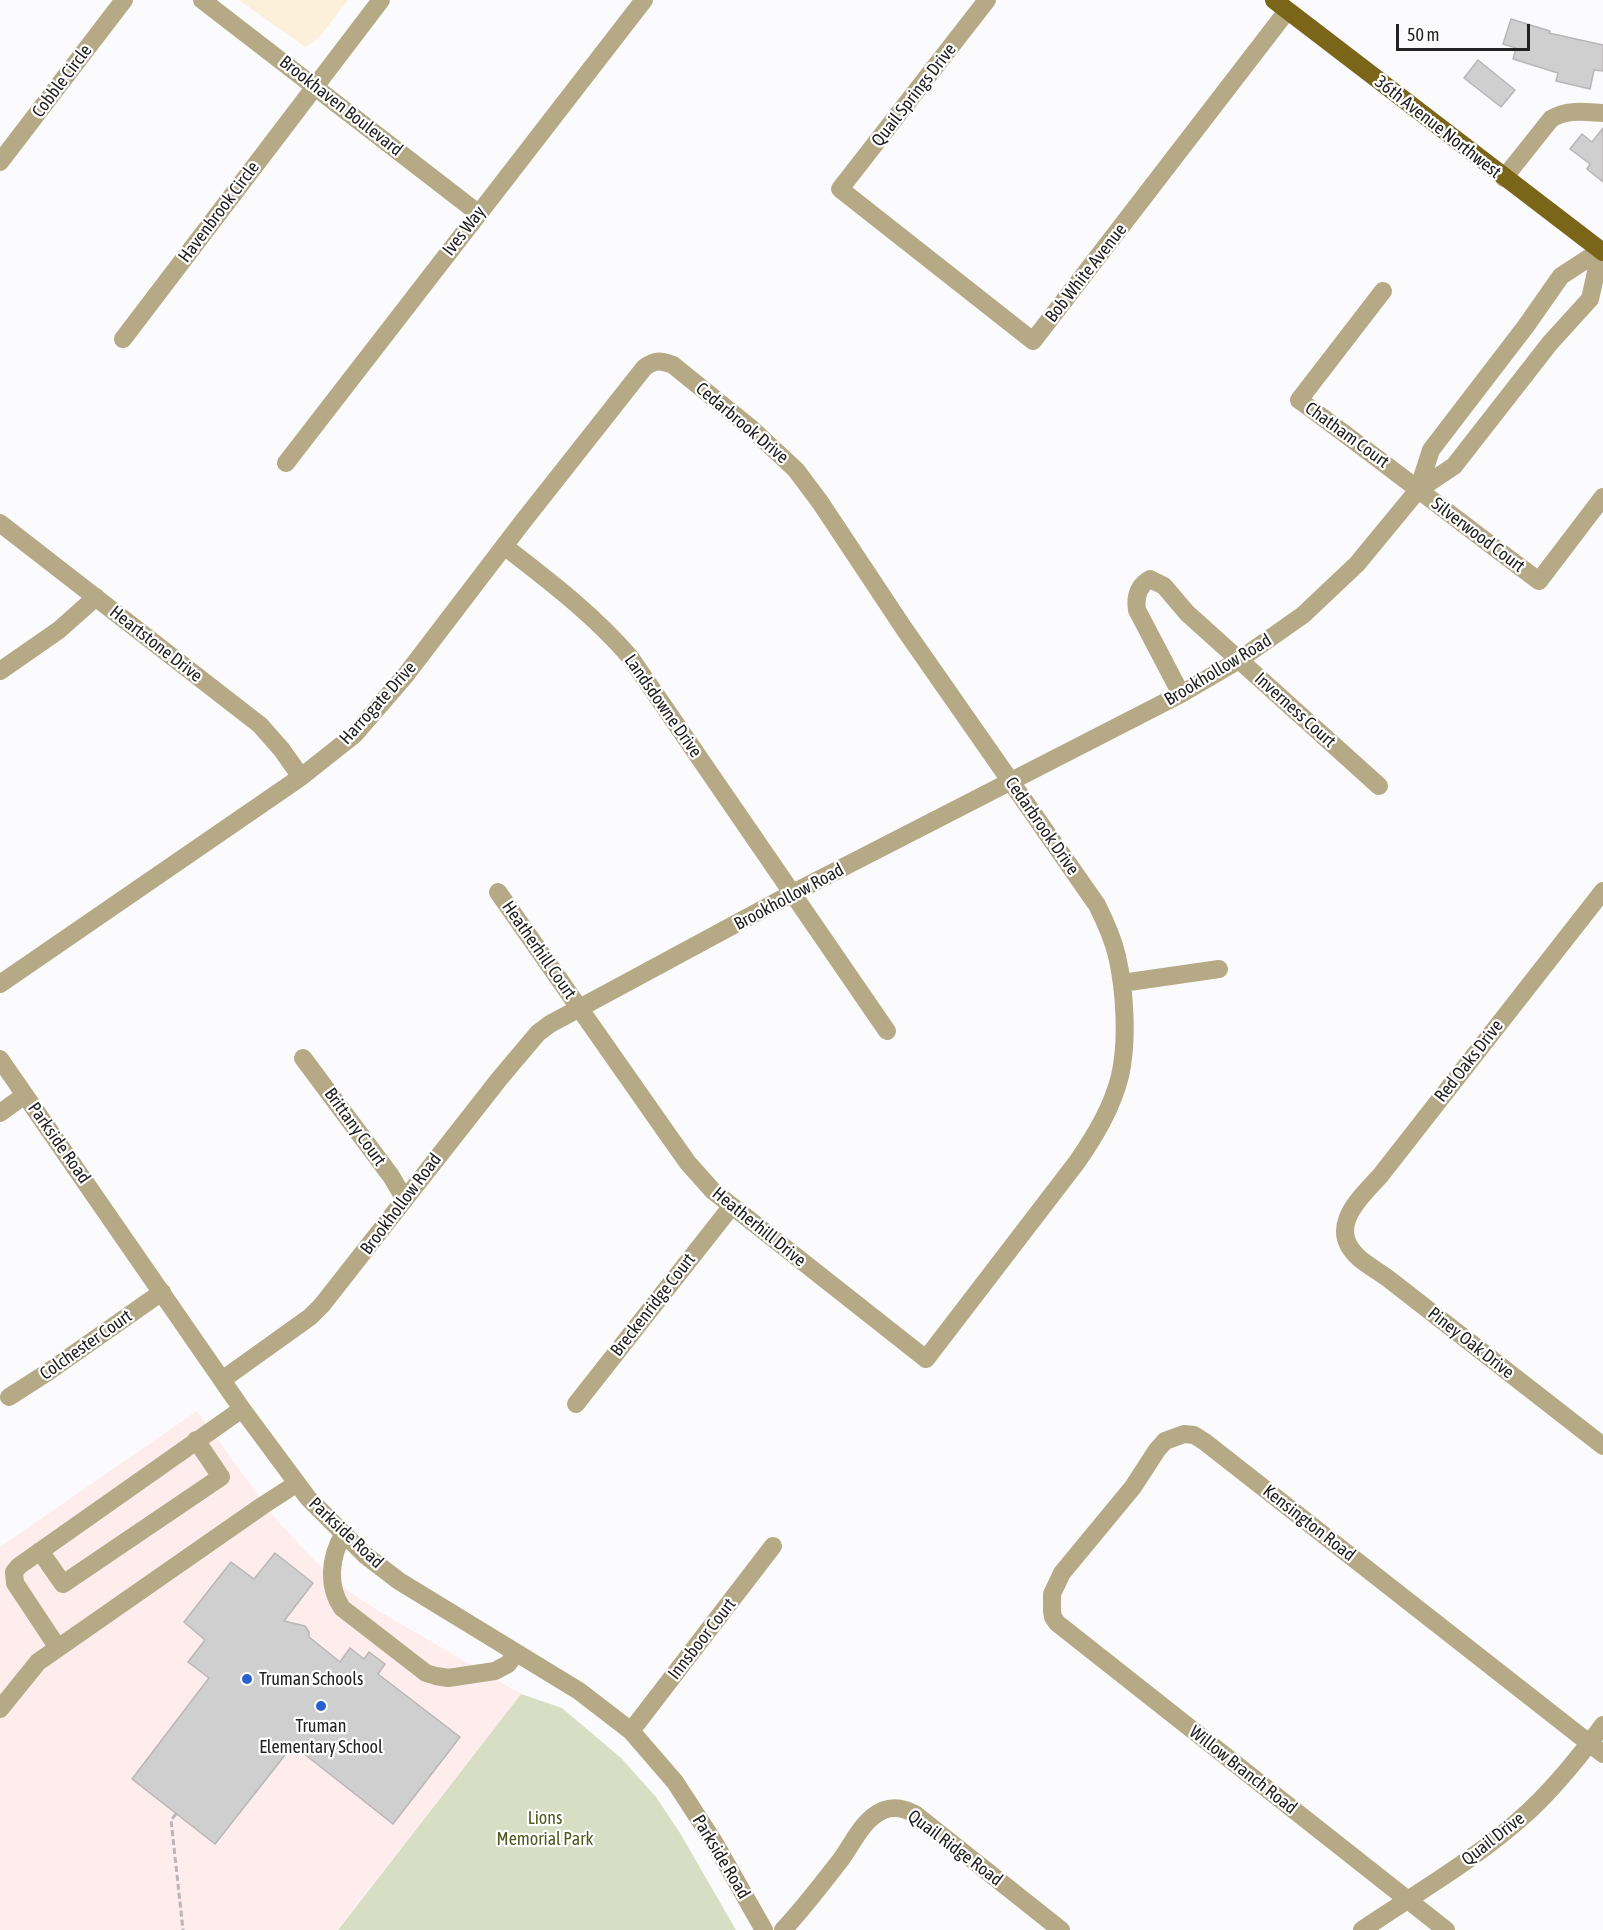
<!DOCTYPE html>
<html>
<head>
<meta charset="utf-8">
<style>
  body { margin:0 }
  #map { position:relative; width:1603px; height:1930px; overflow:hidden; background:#fbfbfd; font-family:"Asap Condensed",sans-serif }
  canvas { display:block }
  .scale { position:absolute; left:1396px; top:24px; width:134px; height:27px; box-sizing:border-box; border:3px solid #222; border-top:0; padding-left:8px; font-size:18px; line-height:21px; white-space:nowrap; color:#222; -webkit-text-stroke:4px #fff; paint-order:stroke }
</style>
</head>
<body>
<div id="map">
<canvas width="1603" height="1930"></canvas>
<div class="scale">50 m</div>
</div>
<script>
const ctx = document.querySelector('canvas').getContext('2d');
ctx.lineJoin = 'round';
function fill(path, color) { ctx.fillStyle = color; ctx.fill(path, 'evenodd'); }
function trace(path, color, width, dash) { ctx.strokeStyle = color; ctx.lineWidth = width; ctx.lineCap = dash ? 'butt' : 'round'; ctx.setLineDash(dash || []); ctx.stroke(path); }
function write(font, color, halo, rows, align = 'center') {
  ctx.font = font + ' "Asap Condensed",sans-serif'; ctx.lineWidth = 4.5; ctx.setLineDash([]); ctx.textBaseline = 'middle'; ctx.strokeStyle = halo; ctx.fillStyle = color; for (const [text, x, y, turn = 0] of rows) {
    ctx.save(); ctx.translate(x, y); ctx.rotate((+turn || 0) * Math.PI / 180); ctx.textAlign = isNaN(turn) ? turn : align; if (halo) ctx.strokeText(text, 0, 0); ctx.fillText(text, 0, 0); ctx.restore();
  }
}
fill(new Path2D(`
  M239,0h109l-30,39 -13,8z`), '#fcf0db');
fill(new Path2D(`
  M197,1411l77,106 41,44 36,32 26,17 144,84 -184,236h-337v-383z`), '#feedec');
fill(new Path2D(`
  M521,1694l41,14 59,50 35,39 24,36 56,97h-398z`), '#d8dec3');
const building = new Path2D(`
  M1511,19l39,12 -1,2 54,12v26l-9,-1 -4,19 -34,-8 2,-8 -45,-14 3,-11 -13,-4z
  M1478,60l37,30 -14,17 -37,-29z
  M1603,128v54l-16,-13 3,-5 -20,-15 12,-15 10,8z
  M275,1553l38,30 -29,38 21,5 4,6v5l31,25 10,-14 14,11 5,-7 16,12 -7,10 82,63 -67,87 -100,-79 -78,99 -83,-65 77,-101 -21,-16 17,-22 -21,-18 47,-60 23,17z`);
fill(building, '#d0cfcf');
trace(building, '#b8b6b7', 1.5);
trace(new Path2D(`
  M176,1814l-5,6 12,110`), '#b7b7b9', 3, [6, 3]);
trace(new Path2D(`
  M202,0l276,213
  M987,0l-147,189 193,152 254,-330
  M0,162l124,-162
  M1504,178l47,-59c16,-10 33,-7 52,-6
  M1383,291l-84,109c81,59 159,121 240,181l64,-84
  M123,339l258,-339
  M286,463l358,-463
  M1418,490l13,-40 95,-124 35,-50 40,-26
  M0,523l260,202 22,25 19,27
  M504,546c45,35 89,68 126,111l257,374
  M0,671l59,-41 37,-33
  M1181,694l-44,-84c-2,-13 1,-24 13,-31l14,7 23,27 192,173
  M1603,891l-223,285c-21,23 -54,52 -21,82 9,8 21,14 31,22l213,166
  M1122,983l97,-14
  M0,984l301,-207 53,-42 51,-59 116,-152 123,-156c10,-8 16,-8 29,-3l79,64 44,41 24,32 85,128 192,275c8,16 16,34 20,51 8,35 11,85 3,120 -8,32 -25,60 -43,86l-151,197 -213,-168 -25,-28 -17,-24 -173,-247
  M303,1058l88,118 13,22
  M0,1059l242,350 66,89 57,57 34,26 180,110 52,40 44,51 39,60 50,88
  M0,1113l25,-18
  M222,1380l88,-63 12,-12 178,-227 38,-45 12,-9 241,-130 390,-200 58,-34 64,-45 54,-51 61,-74 36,-24 96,-123 40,-44 11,-49
  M9,1397l39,-25 114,-80
  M576,1404l155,-197
  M343,1535c-13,22 -16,51 -1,73l84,65 10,3 12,2 47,-7 13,-7 8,-11
  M40,1551l23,33 158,-107 -25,-37
  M58,1648l-43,-65 -1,-11 5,-6 223,-157
  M0,1709l38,-47 224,-156 34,-22
  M631,1731l142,-185
  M783,1930c20,-21 38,-45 56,-68 14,-18 23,-43 45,-52 10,-4 22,-1 31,4l146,116
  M1362,1930c56,-38 116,-72 166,-118 28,-26 52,-56 75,-87
  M1446,1930l-389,-307 -4,-6 -1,-6v-17l10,-21 71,-86 24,-37 8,-9 19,-7 10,1 11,7 398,312`), '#b5a986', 18);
trace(new Path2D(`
  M1274,0l329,252`), '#7b6519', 18);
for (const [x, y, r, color] of [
  [247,1679,6,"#2960cd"],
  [321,1706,6,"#2960cd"]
]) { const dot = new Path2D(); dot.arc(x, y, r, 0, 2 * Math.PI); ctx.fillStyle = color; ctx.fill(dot); trace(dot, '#fff', 2); }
write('18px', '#222', '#fff', [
  ["Cobble Circle",62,81,-53],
  ["Quail Springs Drive",914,95,-52],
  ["Brookhaven Boulevard",341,106,38],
  ["36th Avenue Northwest",1438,127,38],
  ["Havenbrook Circle",219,212,-53],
  ["Ives Way",464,231,-52],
  ["Bob White Avenue",1086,273,-52],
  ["Cedarbrook Drive",742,423,40],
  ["Chatham Court",1347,435,36],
  ["Silverwood Court",1478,535,37],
  ["Heartstone Drive",156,644,38],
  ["Brookhollow Road",1218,670,-31],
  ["Harrogate Drive",378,703,-48],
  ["Landsdowne Drive",663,706,55],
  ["Inverness Court",1295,710,42],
  ["Cedarbrook Drive",1042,826,55],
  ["Brookhollow Road",789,897,-28],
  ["Heatherhill Court",539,950,55],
  ["Red Oaks Drive",1469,1061,-52],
  ["Brittany Court",355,1127,54],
  ["Parkside Road",59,1143,55],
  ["Brookhollow Road",401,1204,-53],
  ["Heatherhill Drive",759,1227,39],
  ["Breckenridge Court",653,1305,-52],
  ["Piney Oak Drive",1471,1343,38],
  ["Colchester Court",86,1345,-35],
  ["Kensington Road",1309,1523,38],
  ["Parkside Road",346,1533,43],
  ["Innsboor Court",702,1639,-52],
  ["Willow Branch Road",1243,1770,38],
  ["Quail Drive",1493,1839,-38],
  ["Quail Ridge Road",955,1848,37],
  ["Parkside Road",721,1857,59]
]);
write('18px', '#222', '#fff', [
  ["Truman Schools",259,1679],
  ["Truman",321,1726,"center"],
  ["Elementary School",321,1747,"center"]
], 'left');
write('18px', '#50591e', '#fff', [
  ["Lions",545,1818],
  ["Memorial Park",545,1839]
]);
</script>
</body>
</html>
